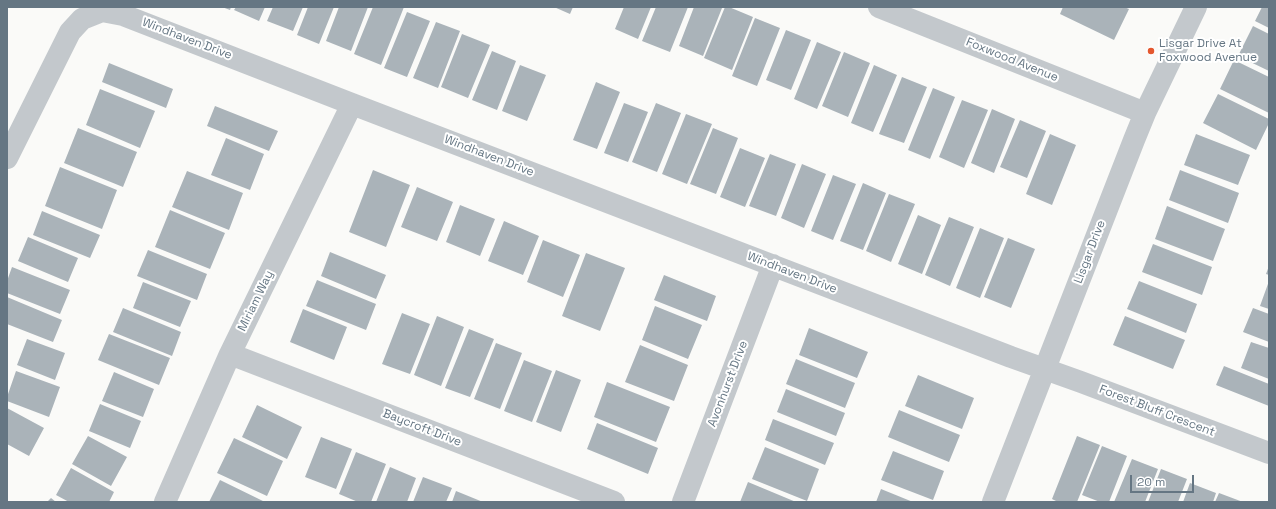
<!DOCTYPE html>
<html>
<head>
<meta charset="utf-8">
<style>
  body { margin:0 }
  #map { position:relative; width:1276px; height:509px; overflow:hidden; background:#fafaf8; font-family:"Space Grotesk",sans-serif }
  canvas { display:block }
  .frame { position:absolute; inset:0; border:8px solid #657683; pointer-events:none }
  .scale { position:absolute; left:1130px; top:475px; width:64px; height:18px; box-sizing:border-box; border:2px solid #657683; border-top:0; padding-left:5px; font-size:12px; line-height:14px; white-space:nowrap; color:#657683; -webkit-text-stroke:3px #fff; paint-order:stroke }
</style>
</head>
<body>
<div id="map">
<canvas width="1276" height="509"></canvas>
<div class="frame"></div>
<div class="scale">20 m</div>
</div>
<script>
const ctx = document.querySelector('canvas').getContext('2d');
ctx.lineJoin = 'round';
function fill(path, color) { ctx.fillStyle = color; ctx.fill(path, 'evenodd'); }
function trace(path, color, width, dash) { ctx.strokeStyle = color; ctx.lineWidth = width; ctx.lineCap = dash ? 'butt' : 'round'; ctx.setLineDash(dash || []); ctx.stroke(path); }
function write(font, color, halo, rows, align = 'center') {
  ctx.font = font + ' "Space Grotesk",sans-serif'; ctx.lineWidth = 4; ctx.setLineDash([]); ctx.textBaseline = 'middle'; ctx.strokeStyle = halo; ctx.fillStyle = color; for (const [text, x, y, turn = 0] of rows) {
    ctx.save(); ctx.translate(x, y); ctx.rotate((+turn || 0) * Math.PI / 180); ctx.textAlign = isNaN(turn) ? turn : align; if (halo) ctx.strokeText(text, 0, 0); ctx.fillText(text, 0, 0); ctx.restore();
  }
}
fill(new Path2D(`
  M222,7h9l-1,3z
  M236,7h29l-6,14 -25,-11z
  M273,7h30l-10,24 -26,-10z
  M308,7h26l-15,37 -22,-9z
  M339,7h29l-17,44 -25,-10z
  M373,7h31l-23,58 -27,-11z
  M554,7h19l-3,7z
  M624,7h27l-13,32 -23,-10z
  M656,7h32l-18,45 -28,-11z
  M694,7l28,1 -19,48 -24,-10z
  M725,7h4l24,10 -21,53 -28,-12z
  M1063,7h61l5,2 -15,31 -54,-26z
  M1262,7h7v21l-14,-7z
  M407,12l23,9 -23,56 -23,-9z
  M755,18l25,10 -23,58 -25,-10z
  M436,22l24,9 -22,57 -25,-10z
  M1253,26l16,8v37l-31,-15z
  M786,30l25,10 -20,50 -25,-10z
  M462,34l28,11 -22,53 -27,-11z
  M817,42l24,10 -24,57 -23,-10z
  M492,51l24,10 -19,49 -25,-10z
  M844,52l26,11 -22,54 -26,-11z
  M1234,60l35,17v36l-49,-24z
  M109,63l64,26 -7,19 -64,-26z
  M520,65l26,10 -19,46 -25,-10z
  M874,65l23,10 -24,57 -22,-9z
  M902,77l25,10 -23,56 -25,-9z
  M596,82l24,10 -23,57 -24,-9z
  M933,88l22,9 -25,62 -22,-9z
  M100,89l55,22 -15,37 -54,-23z
  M1218,94l51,25v4l-13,27 -53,-27z
  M962,100l26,10 -24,58 -25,-11z
  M624,103l24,9 -20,50 -24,-9z
  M656,103l25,10 -24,59 -25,-10z
  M215,106l63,25 -9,20 -62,-25z
  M992,109l23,10 -21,54 -23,-10z
  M686,114l26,10 -25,60 -25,-10z
  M1020,120l26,11 -19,47 -27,-11z
  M78,128l59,24 -14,35 -59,-24z
  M713,128l25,10 -22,56 -26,-10z
  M1050,134l26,11 -24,60 -26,-11z
  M1196,134l54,21 -12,30 -54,-20z
  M226,138l38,16 -14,36 -39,-15z
  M740,148l25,10 -20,49 -25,-10z
  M770,154l26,10 -20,52 -27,-10z
  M802,164l24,10 -22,54 -23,-10z
  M60,167l57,23 -15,39 -57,-23z
  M373,170l37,15 -24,62 -37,-15z
  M1180,170l59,23 -11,30 -59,-23z
  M187,171l56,22 -14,37 -57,-23z
  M833,175l23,9 -23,56 -22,-9z
  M863,183l23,10 -23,57 -23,-9z
  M417,187l36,15 -16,39 -36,-14z
  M889,194l26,10 -24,58 -25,-11z
  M460,205l35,14 -15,37 -34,-14z
  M1167,206l58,23 -12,32 -58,-22z
  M170,210l55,23 -15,36 -55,-22z
  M42,211l58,24 -10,23 -57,-23z
  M918,215l23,10 -19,49 -24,-10z
  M949,217l25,10 -24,59 -25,-11z
  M504,221l35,15 -16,39 -35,-14z
  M980,228l24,10 -24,60 -24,-10z
  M28,237l50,21 -10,24 -50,-21z
  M1008,238l27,11 -24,59 -27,-11z
  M543,240l37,15 -17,42 -36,-15z
  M1153,244l59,23 -10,28 -60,-23z
  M148,250l59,24 -10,26 -60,-24z
  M330,252l56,23 -10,24 -55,-23z
  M586,253l39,15 -25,63 -38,-15z
  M1269,266v9l-3,-1z
  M12,267l58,23 -10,24 -53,-21v-12z
  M664,275l52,21 -9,25 -53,-21z
  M317,280l59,24 -10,26 -60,-24z
  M1139,281l58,23 -11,29 -59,-24z
  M1269,281v28l-9,-3z
  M143,282l48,19 -11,26 -47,-19z
  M7,297l55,23 -9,22 -46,-18z
  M655,306l47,19 -14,34 -46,-19z
  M123,308l58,24 -9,24 -59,-24z
  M1253,308l16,6v28l-26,-10z
  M303,309l44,18 -13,33 -44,-18z
  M402,313l28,11 -20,50 -28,-10z
  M437,316l27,11 -23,59 -27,-11z
  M1125,316l60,24 -12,29 -60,-24z
  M809,328l59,24 -11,26 -58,-23z
  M469,329l25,10 -24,58 -25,-9z
  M109,334l61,24 -11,27 -61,-25z
  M27,339l38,14 -10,27 -38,-15z
  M1251,342l18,6v31l-28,-11z
  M496,343l26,10 -22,56 -26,-10z
  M640,345l48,20 -14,36 -49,-19z
  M796,359l59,24 -10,25 -59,-24z
  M524,360l28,11 -20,51 -28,-11z
  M1224,366l45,18v22l-53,-21z
  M556,370l25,10 -20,52 -25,-10z
  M16,371l44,16 -11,30 -42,-16v-4z
  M114,372l40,17 -11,28 -41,-16z
  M918,375l56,23 -12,31 -57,-23z
  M607,382l63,25 -14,35 -62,-25z
  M786,389l59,24 -9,23 -59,-24z
  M100,404l41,17 -11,27 -41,-17z
  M257,405l45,22 -15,32 -45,-22z
  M7,408l37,20 -15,28 -22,-12z
  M899,410l61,25 -11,27 -61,-25z
  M773,419l61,24 -9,22 -60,-25z
  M597,423l61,25 -10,26 -61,-25z
  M88,436l39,21 -16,29 -39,-22z
  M1077,436l23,9 -23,57h-19l-6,-3z
  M321,437l31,12 -16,40 -31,-12z
  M234,438l49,23 -16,35 -50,-23z
  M1102,446l25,10 -18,46h-9l-18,-7z
  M765,447l54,22 -12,32 -55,-22z
  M893,451l51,20 -11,29 -52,-20z
  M356,452l30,12 -15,38h-13l-19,-8z
  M1132,459l26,10 -13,33h-31z
  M390,467l26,11 -9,24h-31z
  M71,468l43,24 -5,10h-40l-13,-7z
  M1161,469l26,10 -9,23h-30z
  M423,477l29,11 -6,14h-33z
  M220,480l45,22h-56z
  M748,482l48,20h-56z
  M1190,483l26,10 -3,9h-30z
  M881,489l32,13h-37z
  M456,491l27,11h-31z
  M1219,493l24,9h-28z
  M51,498l5,4h-9z`), '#aab3b9');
trace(new Path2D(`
  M879,7l266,106
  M7,158l63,-126 12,-13 20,-8 21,4 229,89 659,253 70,25 188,71
  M230,354l384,148
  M165,502l65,-148 122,-250
  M683,502l90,-237
  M993,502l141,-362 11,-27 51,-106`), '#c3c8cc', 22);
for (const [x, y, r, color] of [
  [1151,51,4,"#e4572e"]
]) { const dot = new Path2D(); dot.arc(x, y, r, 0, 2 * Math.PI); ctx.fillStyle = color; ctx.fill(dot); trace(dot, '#fff', 1.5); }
write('12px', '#657683', '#fff', [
  ["Windhaven Drive",187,39,21],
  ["Foxwood Avenue",1012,60,22],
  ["Windhaven Drive",489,156,21],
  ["Lisgar Drive",1090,252,-69],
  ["Windhaven Drive",792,273,21],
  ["Miriam Way",256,301,-64],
  ["Avonhurst Drive",728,384,-69],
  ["Forest Bluff Crescent",1157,411,21],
  ["Baycroft Drive",422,428,21]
]);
write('12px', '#657683', '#fff', [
  ["Lisgar Drive At",1159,44],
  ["Foxwood Avenue",1159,58]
], 'left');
</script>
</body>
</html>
